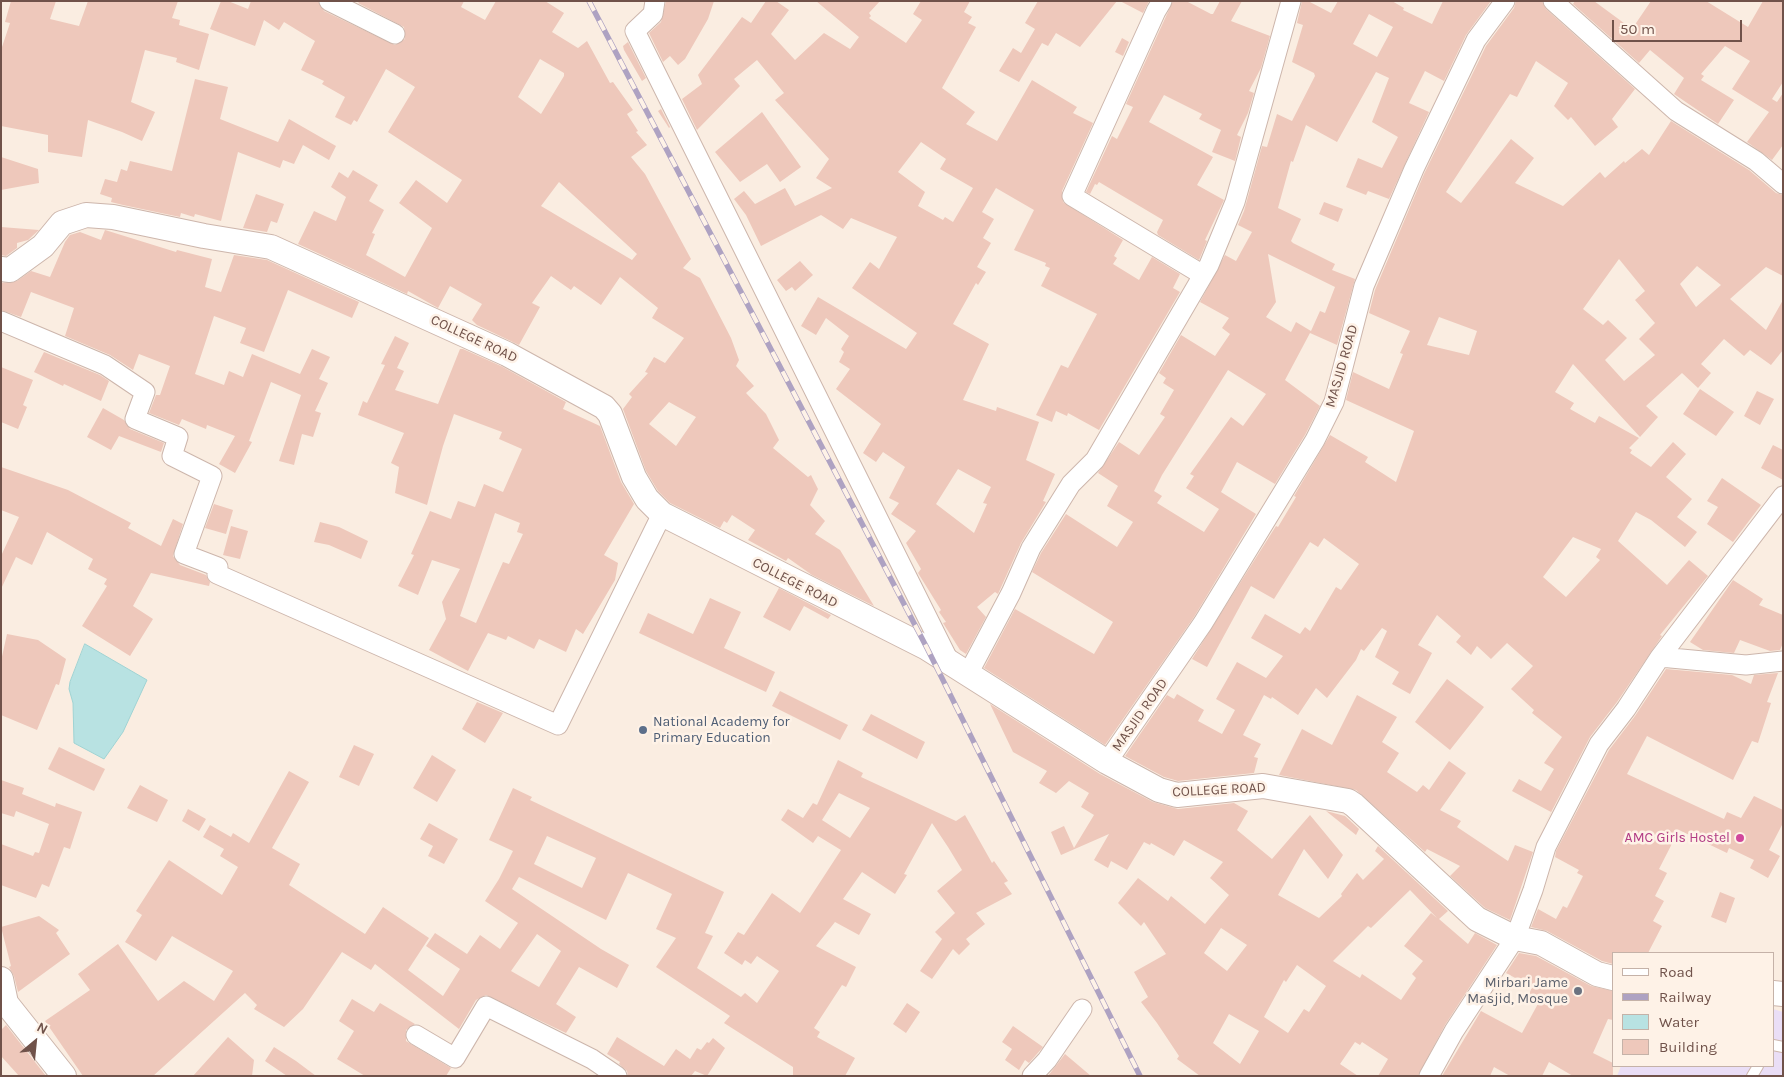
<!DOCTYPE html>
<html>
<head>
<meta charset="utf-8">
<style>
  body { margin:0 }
  #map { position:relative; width:1784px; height:1077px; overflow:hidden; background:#faede1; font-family:Karla,sans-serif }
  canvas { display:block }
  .frame { position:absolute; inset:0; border:2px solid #70524a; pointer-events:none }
  .legend { position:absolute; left:1612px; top:952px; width:162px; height:115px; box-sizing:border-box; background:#fef2e7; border:1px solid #c5b2a8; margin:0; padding:6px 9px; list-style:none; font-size:15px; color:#70524a }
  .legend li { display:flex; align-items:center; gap:10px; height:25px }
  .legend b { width:25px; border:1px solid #c5b2a8 }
  .north { position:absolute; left:10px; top:1017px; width:50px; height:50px; -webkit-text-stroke:4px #fef2e7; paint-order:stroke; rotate:28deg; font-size:14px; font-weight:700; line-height:20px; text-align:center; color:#70524a }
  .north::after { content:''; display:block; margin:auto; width:18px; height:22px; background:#70524a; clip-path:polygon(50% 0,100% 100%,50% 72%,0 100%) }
  .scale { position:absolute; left:1612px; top:20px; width:130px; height:22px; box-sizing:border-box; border:2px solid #70524a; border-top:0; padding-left:6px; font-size:15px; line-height:18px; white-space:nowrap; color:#70524a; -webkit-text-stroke:4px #fef2e7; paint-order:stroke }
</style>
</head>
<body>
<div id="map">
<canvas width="1784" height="1077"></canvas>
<div class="frame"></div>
<ul class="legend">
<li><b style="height:6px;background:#fff"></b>Road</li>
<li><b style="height:6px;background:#aea2c2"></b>Railway</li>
<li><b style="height:14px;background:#b8e2e2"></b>Water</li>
<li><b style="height:14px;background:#eec8bb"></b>Building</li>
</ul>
<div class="north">N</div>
<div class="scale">50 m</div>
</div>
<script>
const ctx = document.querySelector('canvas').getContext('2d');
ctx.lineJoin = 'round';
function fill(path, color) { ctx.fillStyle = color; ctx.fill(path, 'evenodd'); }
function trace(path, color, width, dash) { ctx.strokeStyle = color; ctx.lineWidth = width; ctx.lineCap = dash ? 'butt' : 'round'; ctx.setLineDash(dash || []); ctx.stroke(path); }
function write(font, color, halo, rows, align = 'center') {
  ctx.font = font + ' Karla,sans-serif'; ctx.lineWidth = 5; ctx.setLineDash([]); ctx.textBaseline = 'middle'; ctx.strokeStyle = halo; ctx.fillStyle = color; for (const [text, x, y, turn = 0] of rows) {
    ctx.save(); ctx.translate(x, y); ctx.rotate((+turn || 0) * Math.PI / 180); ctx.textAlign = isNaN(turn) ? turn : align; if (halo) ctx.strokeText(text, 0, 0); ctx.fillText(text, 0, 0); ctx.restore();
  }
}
fill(new Path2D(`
  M1773,1009l10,3v64h-166l4,-10h152z`), '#eadef6');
const water = new Path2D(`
  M85,644l62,36 -24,52 -19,27 -30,-16 -1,-40 -4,-14 1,-7z`);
fill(water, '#b8e2e2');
trace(water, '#9fd3d3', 1);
fill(new Path2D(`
  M11,1h45l-6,18 29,7 9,-25h90l-6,17 8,2 -1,5 30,9 -10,36 -23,-8 1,-4 -32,-8 -14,52 24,10 -13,29 -20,-9 -34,-12 -6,37 -34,-5v-17l-47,-9v-76l9,-27 -5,-1z
  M221,1h7l20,8 3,-8h67l6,10 71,34 10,-6 -1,-12 -46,-24 2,-2h104l-3,6 24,13 11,-19h49l19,12 -12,19 26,16 9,-7 23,42 3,-1 20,28 -6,4 11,17 -2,1 11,13 -16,12 14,17 46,85 -8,9 17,10 31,60 8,22 -3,6 18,20 -8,7 20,21 13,26 -6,8 35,29 3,-2 7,14 -8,16 15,16 -10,13 25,16 34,56 -62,-31 -24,-17 -2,3 -38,-21 7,-10 -23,-15 -5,8 -3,-2 -4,7 -50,-25 -12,-12 -12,-20 -23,-62 9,-12 -3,-3 19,-21 -3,-1 9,-15 11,6 19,-25 -32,-20 6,-10 -38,-31 -19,28 -27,-19 -3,4 -20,-14 -19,27 8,4 -21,38 -42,-20 -5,-5 10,-16 -32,-18 -12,22 -30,-17 -1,3 -109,-50 16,-33 22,10 10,-24 -15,-10 8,-15 9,6 5,-8 25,15 -9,16 15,9 -12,23 3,1 -9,21 39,22 27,-49 -33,-25 17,-23 31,23 15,-23 -74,-48 27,-45 -29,-18 -29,53 -3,-2 -3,5 -16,-8 10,-20 -23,-13 2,-3 -23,-11 14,-29 -31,-19 -5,8 -15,-10 -9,26 -45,-17zM540,59l24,14v3l-23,38 -23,-17zM559,182l78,72 -5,6 -91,-54zM669,402l27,15 -20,29 -27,-22z
  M666,1h48l-6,18 -23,40 -7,6 -8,-9 -7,6 -14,-29 12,-11z
  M766,1h10l13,9 -18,24 24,26 29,-27 26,16 9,-12 -43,-36h64l-11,12 2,3 -2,2 37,25 16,-23 -9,-6 8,-13h49l-6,11 8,5 -4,6 8,4 -34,61 33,24 -9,12 31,17 35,-61 45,27 -4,6 20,10 -31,68 1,11 60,38 -9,16 3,2 -4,6 26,16 13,-23 28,17 -7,14 7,4 -81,138 -31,-17 -1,3 -11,-5 -4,11 -16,-7 25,-50 7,3 29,-54 -56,-28 9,-18 -5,-2 1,-3 -32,-13 20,-40 -38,-22 -14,24 12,7 -11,19 8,5 -14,24 9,5 -8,13 -2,-2 -23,41 36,20 -26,56 33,11 1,-4 42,15 -13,38 29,14 -12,27 3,1 -25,41 -23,51 -3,-2 -18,15 9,10 -20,37 -6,-4 -17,-27 3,-1 -7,-10 2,-2 -23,-37 3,-4 -15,-26 10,-12 -25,-17 8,-11 -10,-5 16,-31 -22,-15 -7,10 -13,-9 18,-29 -45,-35 14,-20 -11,-7 5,-10 -3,-3 8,-13 -23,-18 -10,17 -15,-9 17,-29 88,52 11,-16 -65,-45 18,-26 9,7 18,-32 -46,-19 -8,11 -22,-14 -60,31 -15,-31 -12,-16 10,-8 11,13 2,-1 28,-15 10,18 37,-18 -16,-10 13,-19 -54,-59 9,-7 -27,-33 -23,19 6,7 -43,44 -15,-31 20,-15 -4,-9 44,-58 9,6zM921,142l25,17 -6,10 33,19 -20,34 -8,-5 -2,3 -25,-14 7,-14 -27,-20zM958,469l33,18 -8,16 4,1 -13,29 -38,-29z
  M1038,1h79l-37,46 -24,-14 -8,13 -6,-3 -23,39 -20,-11 14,-23 8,5 14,-24 -10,-6z
  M1120,1h29l-6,12z
  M1173,1h13l25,13h2l7,-13h22l-11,20 39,15 -9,32 -12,23 5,2 -6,20 -11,22 4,2 -6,24 -23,-9 9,-22 -22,-11 3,-5 -38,-19 -15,27 64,35 -16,28 27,15 -19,40 2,1 -8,19 -41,-25 -1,-3 6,-12 -64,-38 -2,3 -2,-1 -5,10 -4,-2 26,-56 5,3 16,-32 -7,-3z
  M1302,1h6l23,12 7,-12h54l12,7 -1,2 29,14 11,-23h48l-25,34 -22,46 -19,-10 -16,32 20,9 -40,87 -21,-8 -2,4 -20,-8 12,-29 24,10 16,-31 -26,-15 17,-44 -13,-6 -39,70 -31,-17 -13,37 -2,-1 -13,47 23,11 -10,22 2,2 42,21 -3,6 23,9 -18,66 -27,-12 -25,47 35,26 -15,29 -30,49 -38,-22 -16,30 35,22 -62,103 -89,128 -121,-77 31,-59 79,45 19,-32 -81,-50 9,-19 25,-39 51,33 16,-25 -26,-16 11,-20 -20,-13 21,-31 20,13 26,-38 -5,-3 14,-24 -11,-7 3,-5 -7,-5 22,-38 34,21 15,-22 -8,-6 7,-10 -29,-16 25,-47 11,6 16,-29 -14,-7 6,-14 18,-65 5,1 10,-33 15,7 23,-45 -1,-3 -22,-11 11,-37 -6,-2zM1369,14l24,13 -16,30 -24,-13zM1268,254l67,33 -10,26 -5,-2 -9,20 -15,-9 -5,10 -25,-15 10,-15zM1228,370l38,24 -23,32 -12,-9 -41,57 4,2 -8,12 33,21 -15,23 -47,-29 5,-7 -8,-5 8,-16z
  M1516,1h26l4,8 89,80 -23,30 6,8 -23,19 -24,-29 -3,3 -14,-14 14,-23 -32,-22 -19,36 -7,-3 -64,98 15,11 50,-64 23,19 -19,25 48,23 37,-34 5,6 19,-17 1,2 17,-14 7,6 22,-34 78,49 27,23 7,2v81l-17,-9 -36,32 36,31 17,-30v50l-12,15 -21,-15 -6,6 -20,-17 -23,25 10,9 -13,15 -16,-15 -36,33 12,11 -18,20 -67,-73 -18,28 19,11 -4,6 25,14 4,-7 40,22 -10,10 3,2 -2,3 21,14 22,-25 13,12 -20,23 26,22 -15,18 20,15 -12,15 -34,-27 -15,-8 -18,29 49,44 22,-25 19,16 -48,59 2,1 -45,66 -27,35 -46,89 7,-14 -39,-21 7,-12 22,12 13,-22 -10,-6 18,-26 -30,-24 2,-3 -23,-21 22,-23 -26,-23 -16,16 -14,-13 -6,9 -15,-13 5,-6 -24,-21 -19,30 14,8 -22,41 -18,-10 7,-12 -24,-15 12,-26 -5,-3 -18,23 -3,-2 -5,11 -29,38 -11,-10 -18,27 -26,-18 -1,2 -7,-4 -21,40 18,9 -7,13 4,1 -4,15 -76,8 -14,-4 -39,-21 42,-61 7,4 3,-5 27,16 -6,11 24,13 13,-24 -19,-11 21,-37 29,16 17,-22 -32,-18 14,-24 35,20 5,-7 5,4 26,-44 5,3 18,-26 -35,-26 -6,9 -8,-5 -36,57 -23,-13 -44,81 -15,-8 84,-133 2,1 18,-30 -2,-1 36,-61 38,22 -3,5 31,20 18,-51 -68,-31 7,-28 36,17 14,-35 -3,-1 10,-22 -41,-18 6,-23 49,-116 62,-128 28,-38zM1619,259l26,32 -10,9 20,23 -16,16 16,16 -31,26 -19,-21 22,-22 -19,-18 -5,5 -20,-16zM1697,266l24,19 -25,22 -16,-23zM1439,317l38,14 -8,24 -42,-10zM1573,537l28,12 -5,8 4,3 -34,37 -23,-20z
  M1575,1h19l38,28 19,-28h55l42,26 15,-26h20v81l-11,17 5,3 6,-9v52l-11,15 -25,-18 22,-30 -37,-23 18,-28 -25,-15 -24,28 3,2 -3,4 33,20 -16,24 -44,-30 10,-16 -34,-28 -11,13 -66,-59z
  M1122,38l7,4 -6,14 -8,-4z
  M628,42l18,36 -4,3 -18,-31 -1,-4z
  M195,79l33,8 -8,32 58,23 11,-23 47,27 -7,14 -26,-15 -9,19 -11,-4 -3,8 -42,-16 -17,69 -26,-7 -1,3 -13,-4 -1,4 -57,-12 -12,-3 1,-4 -12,-4 5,-15 12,3 4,-13 6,2 3,-10 42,10z
  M661,109l9,18 -1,1 -11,-17z
  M762,112l39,55 -21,15 -13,-18 -27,18 -25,-30z
  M1,157l37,12 1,14 -38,7z
  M256,194l28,10 -7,19 -6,-2 -4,11 -24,-4z
  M1324,202l19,7 -5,13 -19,-8z
  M1,227l38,3 -11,10 -11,3v5l-11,8 -5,-1z
  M105,230l71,22 1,-2 35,9 -7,28 16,5 13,-37 33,5 92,42 -7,16 -64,-28 -24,62 -24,-9 6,-15 -32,-12 -19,58 29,11 5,-14 14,6 9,-23 48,20 12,-25 18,8 -11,22 9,4 -13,28 6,2 -8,24 -11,-3 -8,31 -15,-4 22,-66 -30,-13 -22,59 3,1 -17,31 -16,-9 16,-28 -28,-11 -1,4 -24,-10 -3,6 -30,-12 7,-18h4l10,-29 -31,-12 -6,16 -23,-15 -45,-19 9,-28 -43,-16 -10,25 -20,-7v-27l16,-2 14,-10 19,6 15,-35 5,-7 10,-3 21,8z
  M800,261l13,14 -18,16 -3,-4 -6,4 -9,-11z
  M395,336l14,7 -12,25 7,3 -9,19 43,14 22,-55h3l38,17 65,36 -3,7 37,17 21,56 13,22 -30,51 14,8 -3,17 -32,54 -7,-5 -10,23 -27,-13 -5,10 -26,-13 -2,4 -18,-7 -20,38 -39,-21 17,-31 -4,-17 18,-33 -28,-9 -14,35 -20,-9 16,-31 -3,-1 19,-43 21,8 7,-18 17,6 9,-23 19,8 19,-43 -23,-10 3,-7 -48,-18 -11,32 -16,59 -32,-12 4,-26 -8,-4 13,-30 -46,-18 5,-14 4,2 18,-38 -4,-1zM495,513l25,10 -3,9 6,2 -14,30 -6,-2 -27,61 -16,-7z
  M44,352l56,23 9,6 -8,20 -37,-17 -1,2 -29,-14z
  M1,367l32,13 -10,25 4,2 -9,22 -17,-7z
  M1700,389l34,23 -18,24 -33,-22z
  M1757,391l17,8 -14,26 -16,-9z
  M103,408l21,12 6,9 34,14 -3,9 -42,-16 -8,14 -24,-13z
  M1773,445l10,5v30l-22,-12z
  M1,467l67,23 63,33 -3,5 33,18 12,-27 10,5 -10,32 7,9 26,10 4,7 -1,4 -58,-13 -18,33 20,13 -23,37 -48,-30 25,-40 -3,-2 3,-5 -19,-10 5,-10 -46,-27 -15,33 -16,-8 -15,32v-33l18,-39 -18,-7z
  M1722,478l39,27 -28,37 -26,-18 11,-17 -11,-6z
  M214,504l19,6 -7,24 -21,-6z
  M320,522l19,5 29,14 -7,18 -32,-14 -15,-3z
  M231,526l17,5 -8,28 -17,-4z
  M1733,580l30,19 -4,6 24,10v28l-3,7 -10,1 -30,-11 -6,13 -31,-3 -13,-8z
  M779,588l52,27 -3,4 -24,-13 -14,25 -27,-14z
  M710,598l31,14 -17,36 51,24 -9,20 -127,-59 9,-20 45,21z
  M7,634l31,6 28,19 -7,26 -3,-1 -19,46 -36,-15v-54z
  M1666,669l66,6 19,9 3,-9 24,-2 -11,29 4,1 -13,40 -6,-2 -19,39 -86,-44 -20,38 97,45 3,-7 14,6 13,-22 29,14v13l-14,27 11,6 -12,22 -18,-10 4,-8 -25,-12 -2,5 -48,-23 -20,39 8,4 -12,23 9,5 -11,20 9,5 -14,27h-35v11l-11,-3 -55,-30 -16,-4 7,-18 18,10 7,-13 4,2 16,-32 -6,-3 2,-3 -24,-13 1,-6 53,-101 26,-34z
  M1447,679l37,28 -34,43 -35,-28z
  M780,691l68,34 -8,15 -68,-34z
  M1357,695l40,22 -15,25 17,11 -12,19 30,20 6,-7 6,5 20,-29 17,12 -26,37 21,11 -4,6 51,34 7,-16 18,7 -23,68 -25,-12 -35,-32 10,-10 -33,-17 -2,3 -69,-62 -77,-15 23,-46 30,16z
  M477,702l26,11 -18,30 -23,-14z
  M990,704l110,70 53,28 25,7 56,-6 14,8 -11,19 35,29 38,-44 33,40 -15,24 -24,-30 -26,46 41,23 23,-22 -1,-2 16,-21 6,7 21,-21 -9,-8 3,-5 70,65 -9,8 29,25 7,-11 22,12 -52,80 -27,51h-40l10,-17 -26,-17 -2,3 -5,-3 -15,22 18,12h-158l-23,-17 2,-3 -22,-33 -16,-21 7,-5 -14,-25 32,-18 -22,-32 -3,4 -23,-23 20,-25 30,23 3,-5 34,28 24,-29 -19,-17 13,-16 -39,-22 -10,16 -23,-13 -1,2 -6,-3 -17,28 -16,-9 -3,7 -14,-8 15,-26 -48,21 -10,-23 13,-6 10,22 20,-33 -13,-8 8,-14 -20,-12 -13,12 -17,-10 8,-12 -34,-19zM1410,890l27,28 -6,-5 -27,33 19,15 -11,13 4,4 -15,22 -39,-26 -2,4 -27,-17 35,-35 3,2zM1221,928l26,17 -20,26 -23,-18zM1297,965l29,21 -17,26 -5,-3 -16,24 -24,-16 20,-37 2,2zM1229,1014l30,17 -19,33 -27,-21z
  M871,714l54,28 -8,17 -55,-29z
  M354,745l20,9 -15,32 -20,-9z
  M59,747l46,22 -11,22 -46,-22z
  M432,755l24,15 -19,32 -24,-14z
  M838,760l25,13 -2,4 95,44 9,-6 27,48 2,-2 14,20 -4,2 8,11 -36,19 9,11 -19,15 4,5 -11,11 -6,-6 -21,30 -12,-8 22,-32 -7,-7 20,-19 -18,-22 25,-21 -14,-23 -16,-24 -28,51 3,1 -12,19 -33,-22 -19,27 28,15 -12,21 -24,-13 -19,24 40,21 -10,20 -4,-2 -28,43 6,4 -3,5 38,21 -10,18h-52v-9l-69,-44 6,-7 -74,-49 20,-29 -20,-9 16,-35 -44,-21 -22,47 -87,-43 -7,12 89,60 28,16 -12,23 -38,-21 -23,37 20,13 -10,16 -80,-38 -10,5 -17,29 -84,-65 -4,6 -29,-18 -39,57 -19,18 -30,-18 3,-4 -12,-12 -92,83h-70l-38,-55 45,-31 -12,-16 40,-30 40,57 26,-20 30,20 19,-30 -61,-35 -16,25 -31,-19 17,-27 -6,-4 33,-51 53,35 16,-28 -18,-11 4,-7 -21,-12 7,-12 21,12 2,-4 16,10 40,-72 20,11 -37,66 28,16 -11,21 76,49 18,-27 46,31 -21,32 35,26 17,-27 -34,-23 9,-13 32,21 13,-19 20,14 18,-26 -33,-22 14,-22 14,-28 -24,-11 24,-52 19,9 -2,3 194,92 -19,41 8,3 -16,32 44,29 4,-4 12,10 22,-32 -22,-15 -6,8 -6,-4 -3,5 -18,-12 14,-21 6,3 28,-42 28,20 41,-63 -23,-14 -5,7 -32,-23 7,-11 15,9 10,-15 4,2zM839,793l31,15 -20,30 -28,-18zM547,836l49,22 -14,30 -48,-24zM537,934l24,17 -22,36 -28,-16z
  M1,780l23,8 -2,6 33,13 1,-4 26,9 -12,37 -6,-2 -15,40 -7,-3 -6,14 -35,-13v-41l32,12 2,-4 4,1 10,-29 -33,-13 -2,6 -13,-4z
  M140,785l28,15 -11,22 -30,-14z
  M188,809l18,10 -7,12 -17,-10z
  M1326,811l19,5 14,13 -3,6z
  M429,823l29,16 -14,25 -16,-8 5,-10 -13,-7z
  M1720,892l15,6 -9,25 -15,-6z
  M39,916l20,14 -3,3 14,21 -52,38 -4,-16 -5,-9 2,-1 -10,-39z
  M1519,953l17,3 55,30 22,5v29l-5,-1 -15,34 20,10v13h-40l-24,-14 -7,14h-32l-16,-9 -4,9h-48l39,-65 41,22 17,-31 -11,-5 4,-10 -26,-14z
  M352,999l22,13 6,-9 35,21 -9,6v11l45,27 -5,8h-81l-28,-17 17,-28 -15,-10z
  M907,1003l13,9 -14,21 -13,-9z
  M6,1025l40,51h-27l-18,-20v-26z
  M1013,1026l30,21 -14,16 -4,-3 -6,10 -14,-10 7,-11 -10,-7z
  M228,1037l26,23 -2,16h-59z
  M617,1037l47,29 12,-17 14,10 7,-11 4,2 6,-8 2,1 4,-5 12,10 -18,28 -12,-5 -4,5h-63l-1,-5 -8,-7 1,-2 -13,-8z
  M274,1047l22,14 20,15h-29l-22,-15z
  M1065,1054l26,22h-43z`), '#eec8bb');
const service = new Path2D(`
  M1773,1045l10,2
  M1752,1076l6,-10`);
const minor = new Path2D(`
  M329,1l66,33
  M655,1l-2,13 -18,17 315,632
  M1162,1l-6,10 -84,185 131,79
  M1553,1l123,110 80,50 27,23
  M1,321l104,44 40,27 -10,27 43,18 -6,19 40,20 -28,78 34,13 -1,7 341,151 104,-211
  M1660,657l86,8 37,-4
  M968,674l43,-81 20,-45 40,-64 24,-24 114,-195 26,-63 56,-201
  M1107,762l96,-139 112,-183 19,-38 30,-116 50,-117 62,-129 29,-39
  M416,1035l39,23 31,-52 106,53 25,17
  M1032,1076l15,-16 35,-51
  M1429,1076l25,-45 61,-93 18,-48 13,-43 53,-103 27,-35 34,-52 123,-161`);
const tertiary = new Path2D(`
  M1,269l9,1 33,-24 19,-23 24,-8 27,2 91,19 67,11 236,107 97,53 6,7 24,63 13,22 15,15 265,134 180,114 52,28 18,5 86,-9 85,15 6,4 123,114 38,19 26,5 56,31 16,4
  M1,979l5,24 58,73
  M1773,993l10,1`);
trace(service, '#cdb6ac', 12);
trace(minor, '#cdb6ac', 21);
trace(tertiary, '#cdb6ac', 26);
trace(service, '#fff', 10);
trace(minor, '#fff', 19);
trace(tertiary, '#fff', 24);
const rail = new Path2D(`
  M589,1l338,647 213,428`);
trace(rail, '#aea2c2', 5.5);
trace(rail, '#fef2e7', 4, [11]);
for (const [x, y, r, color] of [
  [643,730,5,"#5c6f8a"],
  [1740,838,5,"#d1479c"],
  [1578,991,5,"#6b7280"]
]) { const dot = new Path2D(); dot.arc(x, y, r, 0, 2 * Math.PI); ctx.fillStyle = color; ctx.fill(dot); trace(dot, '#fef2e7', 2); }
write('14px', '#70524a', '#fef2e7', [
  ["COLLEGE ROAD",474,339,25],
  ["MASJID ROAD",1342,366,-74],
  ["COLLEGE ROAD",795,583,27],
  ["MASJID ROAD",1140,715,-55],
  ["COLLEGE ROAD",1219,790,-3]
]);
write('14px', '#4e5e75', '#fef2e7', [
  ["National Academy for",653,722],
  ["Primary Education",653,738]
], 'left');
write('14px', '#b23c85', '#fef2e7', [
  ["AMC Girls Hostel",1730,838]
], 'right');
write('14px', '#5b616d', '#fef2e7', [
  ["Mirbari Jame",1568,983],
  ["Masjid, Mosque",1568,999]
], 'right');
</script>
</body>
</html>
